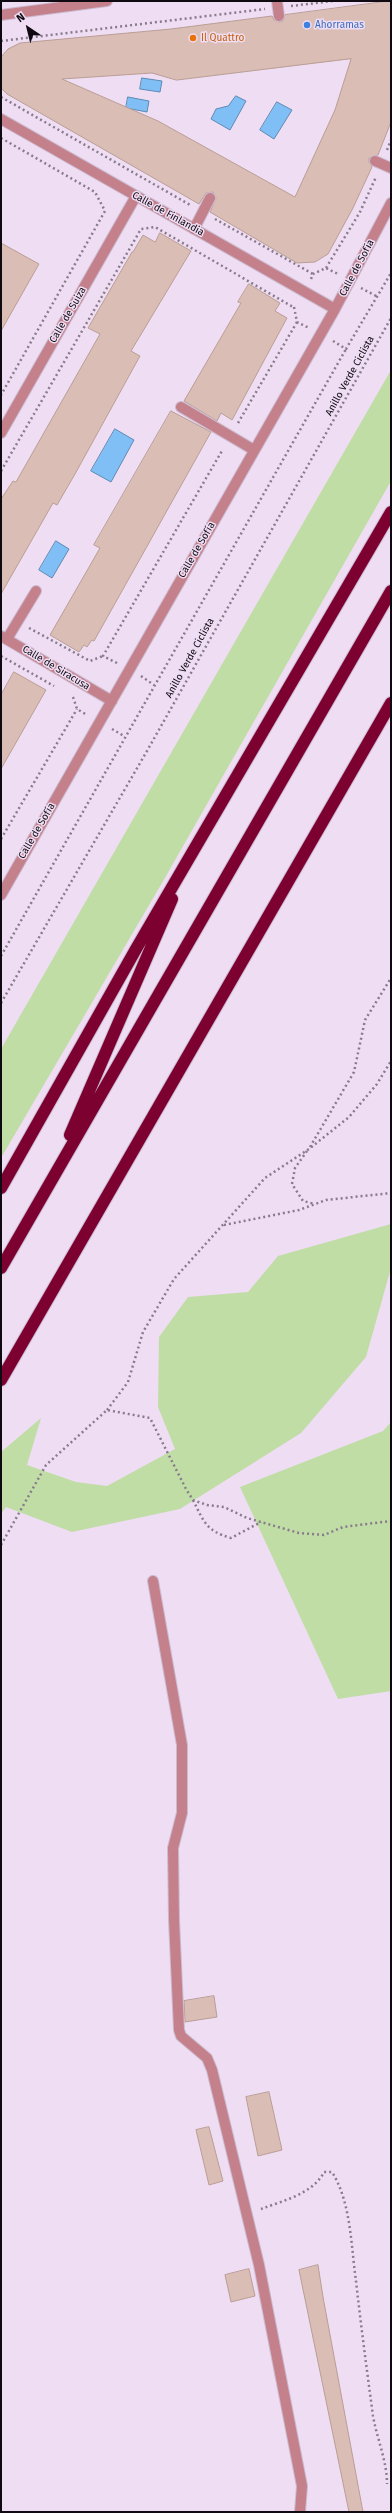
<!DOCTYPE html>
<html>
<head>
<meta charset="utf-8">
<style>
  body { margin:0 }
  #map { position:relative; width:392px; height:2513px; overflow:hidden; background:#efddf4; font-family:"Fira Sans",sans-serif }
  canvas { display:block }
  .frame { position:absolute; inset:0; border:2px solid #0f0a11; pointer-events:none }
  .north { position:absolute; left:8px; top:8px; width:40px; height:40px; -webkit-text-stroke:3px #efddf4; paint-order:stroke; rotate:325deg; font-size:11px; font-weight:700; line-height:16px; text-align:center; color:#0f0a11 }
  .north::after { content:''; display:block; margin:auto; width:14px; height:18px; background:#0f0a11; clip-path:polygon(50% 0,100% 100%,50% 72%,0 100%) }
</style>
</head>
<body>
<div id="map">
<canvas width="392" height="2513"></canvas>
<div class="frame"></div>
<div class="north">N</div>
</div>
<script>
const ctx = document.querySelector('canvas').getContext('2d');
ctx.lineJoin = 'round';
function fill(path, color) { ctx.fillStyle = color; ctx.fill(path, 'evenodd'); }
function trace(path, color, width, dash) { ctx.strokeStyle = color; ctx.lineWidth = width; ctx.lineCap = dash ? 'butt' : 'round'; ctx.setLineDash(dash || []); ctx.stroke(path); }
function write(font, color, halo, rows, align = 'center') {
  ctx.font = font + ' "Fira Sans",sans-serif'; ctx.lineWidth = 3; ctx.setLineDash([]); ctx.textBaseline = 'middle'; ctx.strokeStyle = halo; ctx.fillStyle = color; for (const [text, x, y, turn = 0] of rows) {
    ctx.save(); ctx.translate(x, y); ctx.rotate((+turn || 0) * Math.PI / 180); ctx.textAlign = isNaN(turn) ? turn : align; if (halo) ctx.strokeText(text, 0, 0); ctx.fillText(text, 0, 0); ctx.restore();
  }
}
fill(new Path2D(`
  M391,370v111l-229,402 -161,275v-109z
  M391,1224v44l-25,89 -65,76 -121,76 -108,23 -66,-25 -5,7v-62l40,-34 -14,47 49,17 31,4 68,-37 -17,-42 1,-70 29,-40 60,-5 30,-36z
  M391,1422v269l-53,8 -98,-212 143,-56z`), '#c0dda6');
const water = new Path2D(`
  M142,78l20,3 -2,11 -20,-3z
  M236,96l10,5 -16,29 -19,-11 5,-10 12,-3z
  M128,97l21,4 -2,11 -21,-4z
  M277,102l15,8 -18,29 -14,-9z
  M115,429l19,11 -23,42 -20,-11z
  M56,541l13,8 -17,29 -13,-8z`);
fill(water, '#80bff6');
trace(water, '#5e89b1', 1);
const building = new Path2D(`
  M391,1v121l-13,33 -9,3v4l3,5 -19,41 -25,46 -13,8 -18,1 -87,-51 6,-14 -3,-6 -7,1 -7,11 -192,-110 -6,-6v-31l7,-8 12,-6 151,-14 101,-13 2,4 5,2 4,-1 2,-6zM351,59l-16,51 -40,87 -137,-76 -96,-42 90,-6 24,7z
  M160,233l31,18 -60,100 9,5 -65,118 -18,31 -4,-2 -52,91v-95l12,-18 3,1 84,-148 -12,-6 44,-76h1l10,-17 12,7z
  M1,243l38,21 -38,67z
  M249,284l31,19 -5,8 12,7 -55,102 -11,-7 -4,8 -33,-20 57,-98 -3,-1z
  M171,411l40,21 -117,209 -2,-1 -5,7 -3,-2 -5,7 -29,-17 50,-87 -6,-3z
  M14,672l32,18 -45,79v-74z
  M214,1996l3,21 -32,5 -1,-21z
  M269,2092l13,58 -24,6 -12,-59z
  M209,2127l14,54 -14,4 -13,-55z
  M318,2265l5,32 40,215h-14l-50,-242z
  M249,2269l6,27 -24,6 -6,-27z`);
fill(building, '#dabdb4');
trace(building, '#b99e95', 1);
const lane = new Path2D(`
  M277,1l2,15
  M375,161l16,7
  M194,229l16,-31
  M181,407l73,43
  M7,639l29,-48
  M153,1581l29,164v68l-9,35 1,72 5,110 2,6 26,22 5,12 47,195 43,221 -2,26`);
const street = new Path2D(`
  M1,15l106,-14
  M1,119l334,190
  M1,433l135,-237
  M1,636l111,65
  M1,895l334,-586 56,-106`);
const highway = new Path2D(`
  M70,1135l102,-236
  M1,1188l135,-239 255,-437
  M1,1268l390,-677
  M1,1380l390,-677`);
trace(lane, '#cbbbd0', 12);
trace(street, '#cbbbd0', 12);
trace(highway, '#cbbbd0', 14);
trace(new Path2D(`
  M291,6l42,-5
  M1,41l264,-32
  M1,97l191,109
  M1,138l94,54 10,19 -104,184
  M387,150l4,-10
  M215,219l98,55
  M326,268l34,-56 16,-35
  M311,279l2,-5 13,-6 12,6
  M361,288l17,9
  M294,307l3,15 12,6
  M333,341l13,8 45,-76
  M238,423l59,-101
  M1,471l140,-242 14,-2 138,80
  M29,628l61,33 13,-5
  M1,656l53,30
  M117,663l-14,-7 120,-207
  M141,676l13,9
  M73,697l4,12 10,6
  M112,729l12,7
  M1,839l76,-130
  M1,956l345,-607
  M1,1003l146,-252 244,-433
  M310,1147l44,-75 11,-52 26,-42
  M307,1151l-12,17 -3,16 11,17 12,3
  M224,1225l75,-15 27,-10 65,-7
  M107,1410l21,-28 15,-50 31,-53 91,-101 44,-29 40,-32 28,-33 14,-23
  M193,1500c11,22 13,31 38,38l30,-16
  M1,1545l45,-80 61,-55 43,8 36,71 7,11 14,5 17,2 23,11 52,15 25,2 19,-8 48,-6
  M261,2209c21,-8 52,-15 63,-37h8c19,30 19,74 24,109 5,45 11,90 17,135 4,23 14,45 14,68`), '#887c8b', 2.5, [2, 3]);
trace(lane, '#c4808b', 10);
trace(street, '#c4808b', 10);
trace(highway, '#7c0030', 12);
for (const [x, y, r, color] of [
  [307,25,4,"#3f7fe0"],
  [193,38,4,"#e8710a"]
]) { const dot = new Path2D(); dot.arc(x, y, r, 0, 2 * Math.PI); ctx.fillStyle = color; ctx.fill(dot); trace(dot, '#efddf4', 1.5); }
write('10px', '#366cbe', '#efddf4', [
  ["Ahorramas",315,25]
], 'left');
write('10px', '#c56008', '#efddf4', [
  ["Il Quattro",201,38]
], 'left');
write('10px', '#0f0a11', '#efddf4', [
  ["Calle de Finlandia",168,214,29],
  ["Calle de Sofía",357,268,-62],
  ["Calle de Suiza",68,315,-60],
  ["Anillo Verde Ciclista",350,376,-61],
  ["Calle de Sofía",197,550,-60],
  ["Anillo Verde Ciclista",190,658,-61],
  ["Calle de Siracusa",56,668,31],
  ["Calle de Sofía",37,831,-60]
]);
</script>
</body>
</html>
